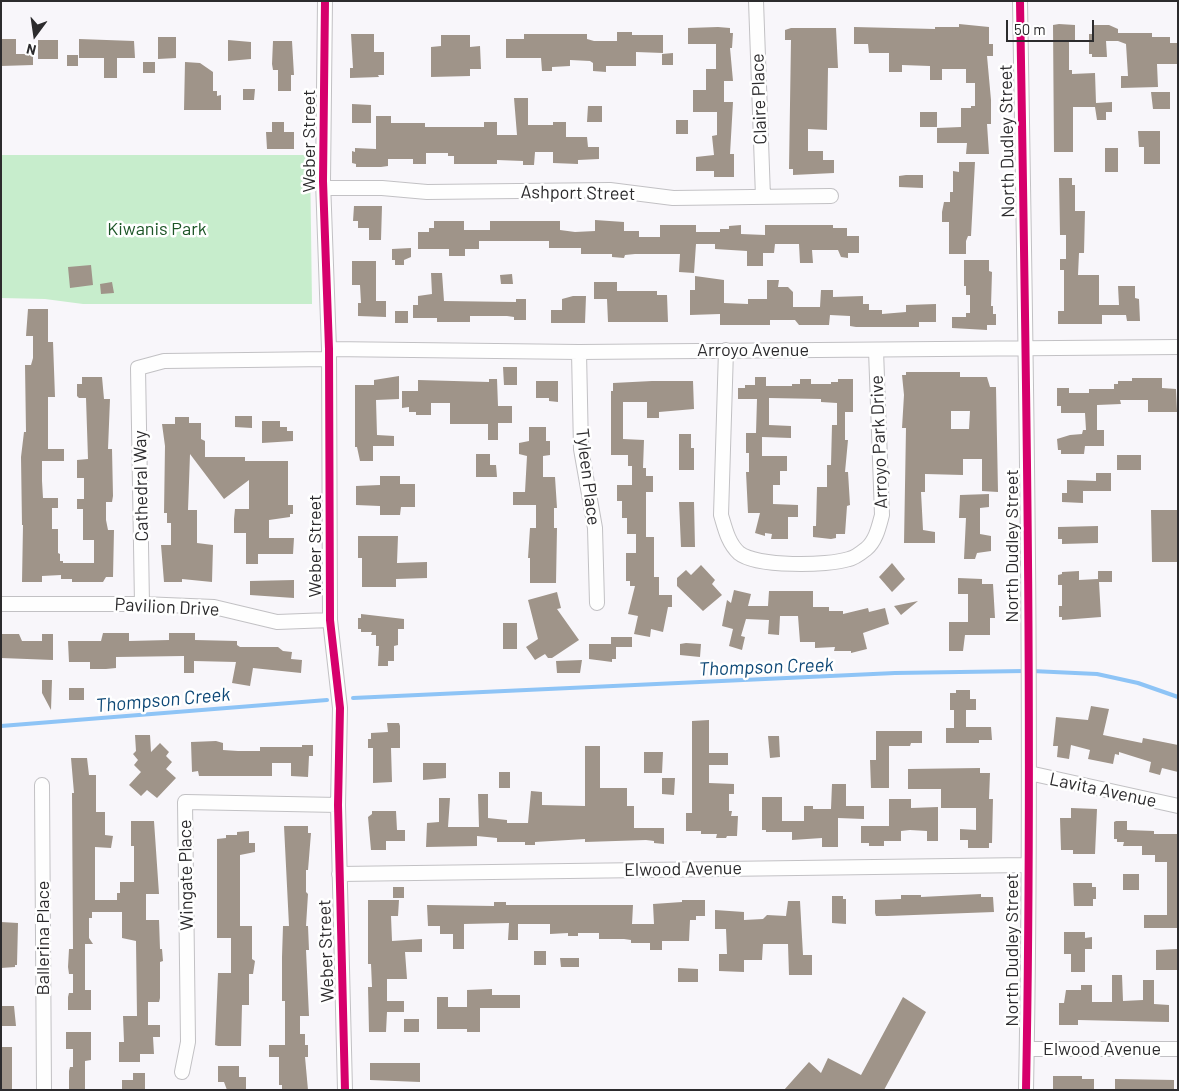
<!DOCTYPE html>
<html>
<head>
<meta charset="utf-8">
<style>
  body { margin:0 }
  #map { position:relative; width:1179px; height:1091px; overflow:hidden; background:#f8f6fa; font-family:Barlow,sans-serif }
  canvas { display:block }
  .frame { position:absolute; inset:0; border:2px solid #2c2b2d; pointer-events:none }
  .north { position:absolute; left:10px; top:10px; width:50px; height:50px; -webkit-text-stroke:4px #fff; paint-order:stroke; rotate:194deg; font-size:14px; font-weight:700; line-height:20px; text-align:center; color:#2c2b2d }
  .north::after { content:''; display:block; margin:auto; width:18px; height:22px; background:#2c2b2d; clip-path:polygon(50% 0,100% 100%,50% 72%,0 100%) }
  .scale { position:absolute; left:1006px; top:20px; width:88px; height:22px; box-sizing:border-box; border:2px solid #2c2b2d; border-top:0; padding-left:6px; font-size:15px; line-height:18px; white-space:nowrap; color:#2c2b2d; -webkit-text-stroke:4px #fff; paint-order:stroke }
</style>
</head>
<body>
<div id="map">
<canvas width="1179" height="1091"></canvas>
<div class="frame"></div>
<div class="north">N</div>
<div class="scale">50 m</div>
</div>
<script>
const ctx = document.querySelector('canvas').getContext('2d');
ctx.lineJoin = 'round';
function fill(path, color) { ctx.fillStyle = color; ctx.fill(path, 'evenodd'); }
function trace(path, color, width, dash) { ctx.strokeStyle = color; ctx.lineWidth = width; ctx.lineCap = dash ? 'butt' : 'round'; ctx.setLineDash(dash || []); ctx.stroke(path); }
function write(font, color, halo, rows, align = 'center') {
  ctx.font = font + ' Barlow,sans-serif'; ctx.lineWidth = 5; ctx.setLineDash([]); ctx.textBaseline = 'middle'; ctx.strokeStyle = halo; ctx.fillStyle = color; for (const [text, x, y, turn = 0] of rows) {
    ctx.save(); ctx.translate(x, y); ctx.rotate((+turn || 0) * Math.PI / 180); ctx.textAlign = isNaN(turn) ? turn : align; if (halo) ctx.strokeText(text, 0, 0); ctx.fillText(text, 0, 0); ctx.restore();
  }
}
fill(new Path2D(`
  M1,155h309l2,149h-229l-38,-5 -44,-1z`), '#c7edcc');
trace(new Path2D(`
  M1032,671l65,3 41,9 40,14
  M353,698l542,-25 130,-2
  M1,726l326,-26`), '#8ec4f6', 4);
fill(new Path2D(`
  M959,24l30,3v17h4v12h-6l4,44v24h-4l2,30h-23l1,-11h-30v-15l24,-1v-19h10v-2h4v-23h-9v-14h-24v11h-12v-14l-28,-1v7h-13v-19h-20l-1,-9h-14v-17l81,2v-2h24z
  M1059,24l16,1v15h-6v30h3v4l23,-1 1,30 16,-1v10h-6v8h-9l-2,-13h-22v45h-19l-1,-127z
  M1094,25h15l9,4v4h34v4h18v6h8v21h-21l1,23 -37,1v-12h7l-2,-32 -8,-3h-12l1,16h-15v-3h-3v-20h5z
  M718,27l12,1v5h3l-1,15h-2l3,33h-9v21h9l-3,52h4v23h-20v-6h-18v-14l18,-2 -2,-19 5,-1v-23h-24v-22h13v-21h10v-25h-28v-16z
  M791,28h45l2,40h-10l-1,62 -19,-1v22h15v9h11v13l-41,2v-6h-4l2,-129h-6v-10z
  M617,32h15v3h31v18l-27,-1v14h-30v6l-13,-1v-8l-3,-2 -20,-1v6l-18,1v4h-10l-1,-13h-35v-19h18v-5h63v5l7,2h23z
  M351,34h23v18h10v23h-6l1,2 -29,1v-10h3z
  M441,35h29v12l10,-1 1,23h-11v7l-39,1v-30l10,-1z
  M158,37h18v21l-18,1z
  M1,39h15v15h17v11l-32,1z
  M79,39l55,2 1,17h-18v20h-13v-20h-25z
  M38,40h20v19h-20z
  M228,40l23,2v17l-23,2z
  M273,41h19l2,34h-3v16h-13v-21h-5l-1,-6z
  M673,53v12h-11v-11z
  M67,55h11v11h-11z
  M143,62h12v11h-12z
  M185,62l15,1 13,9v19h4v5l4,-1v15h-37z
  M243,89h12l-1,11h-11z
  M1151,92h19v17h-17z
  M514,98h14v27h25v-3h13v15h21l1,10h11v12l-21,1v4l-25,-1v-11h-18l-1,13h-11v-4l-26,-1v4h-43v-8h-6v-3h-22v11h-13v-5h-25v7l-7,1h-25v-3l-4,-1v-12l3,1v-4l21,1v-33h15v7h34v4h59v-5h13v13h20z
  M352,104l19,1v18h-19z
  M588,106h14v16h-15z
  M920,112h17v15h-17z
  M676,120h12v14h-12z
  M272,122h12v10h10v17h-27l-1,-17h6z
  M1138,131h22v33h-16v-17h-5z
  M1105,148h13v24h-13z
  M959,162h16l-4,74h-3l-2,5v13h-17v-32h-7v-10l2,-10h6v-10h3v-21l6,1z
  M906,175h17v13l-24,-1v-11z
  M1059,178h13v7h3v26h10l-1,42h-5l-1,22h21v30h20l-1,-19h17v12l4,1 1,22h-13l-1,-6h-24v9h-44v-13h6v-41h-4v-11h6v-24h-6z
  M354,206h28l-1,34h-12v-12h-11v-7h-5z
  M595,220l29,2v9h15v6h21v-12h36v7h24v-3h9v-3l12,-1v9l24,1v-10h68v3h14v8h12v17h-11v5l-7,-1 -3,-7h-26l1,13h-13l-1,-19h-24l-1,9h-11v13h-16v-15l-32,-2v-5h-19l-2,29 -15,-1 1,-18h-45l-10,1 -1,3 -12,-1v-3h-31v-6h-32v-7h-70v8h-14v7h-16v-7h-31v-17h11v-4h5v-7h30v9h26v-9h70v9l15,2 20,-1z
  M411,248v9l-7,3v5h-9v-5h-3v-11z
  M964,260h25v11l3,1 -1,34h2v8h3v11h-9v5l-35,-2v-11h14v-4h4v-18h-4v-9h-2z
  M352,261h24v40h10v16l-28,-1v-13h3l-1,-18h-8z
  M91,265l2,20 -23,3 -2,-21z
  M431,273h11l2,28 72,1v-3h10v21h-12v-3l-7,-1h-37v6h-33v-4h-24v-13h5v-9l14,-2z
  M512,274l1,10h-12l-1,-9z
  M695,276l29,4v23l24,1v-5h19v-19h12l-1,7h10l5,5v15h27l1,-17h12v7l30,-1v8h6v6h13v4l24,-2v-7l30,-1v18h-17v5h-63l-6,-1v-10l-20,-1 -1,10h-30l-4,-5h-25v5h-50v-11l-30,1v-25h5z
  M112,282l2,11 -13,1 -1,-10z
  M594,282h23v9h40v4h10l1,27h-60l-1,-23h-13z
  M586,296l-1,27h-34v-13h11v-11l11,-3z
  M28,309h20v33h5l2,55h-7v52h16v12h-22v20l1,17h15v10h-6v21h6v24l2,1v7h3v2h31v-23h-11v-31h-6v-10h7v-21h-7v-18l11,-1 -2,-61h-7l-2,-2v-12h5v-7h20l2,22h6l-2,50h4l1,47 -1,6h-6v18l2,10h6l-1,47h-7l-3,5h-31v-3h-11v-4l-19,1v6h-20l1,-57h-1l-1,-68 3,-25h2l-1,-67h6l2,-7v-22h-7z
  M395,311h13v12h-13z
  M503,367h14v18h-13z
  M906,372h54v5h27l3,10h6l2,105 -16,-1v-32h-19v16l-38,-1v18h-4l2,38 12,2v11h-31l2,-115h-4l2,-33 -2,-20h4zM951,411h19l-1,18h-18z
  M399,376v23l-23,1 1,35 17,1v10h-21v15h-13l-3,-14h-2v-62h19v-5z
  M755,377h11v9h26v-2h8v-5h11v5h20v-2h7v-3h15v33h-8v28h3l-3,32h3l2,33 -3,1 -2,28h-9v4l-5,1 -18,-2v-11h3l1,-39h10v-22h4l1,-40h5v-22l-16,-1v-3l-52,-1v27l22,1v12l-29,-1v19h25v15h-7v14h-7v19l25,1v12h-10v22h-17l1,-5 -7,-1v3l-10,-3 5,-20h-12l-2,-41h3v-19h-3v-20h10l1,-34h-19v-11h7v-3h10z
  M1132,378h30v10l14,1 1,23h-29v-12h-28l1,4 -24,1v25h7v16h-19l-1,8h-23v-4h-3l-1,-11 13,-4 12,-1 1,-4h3l-1,-17h-24v-7h-4v-18h12v5h20v-4h25v-5h4v-3h14z
  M489,379h8l1,27h14v17h-14v17h-10v-16h-38v-21h-19v12h-15v-3h-7v-5l-7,1v-17h16v-11l71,2z
  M536,381h22v21l-9,-1v-3h-13z
  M652,381h41l1,28 -35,3v6h-12v-16h-24v37l21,1 -1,28h3v8h7v16h-7v45h8v40h5v18h13v12h-4l-5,25 -12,-3 -1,8 -16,-3 4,-18 -10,-2 7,-28h-5v-5h-4v-28h10v-19h-9v-16h-5v-17h-5v-16h15v-19h-4v-11h-17v-64h2v-8z
  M235,416h17v12l-17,-1z
  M175,417h14v6h12v16l4,2v16h40v4h43v44h5v9h-3v3l-21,3v18h25l-1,16h-35v10h-12v-31h-12v-14l1,-10h14v-29l-25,19 -34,-45 -2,56h9v33l16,2 -1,37 -30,-3v3h-18l-3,-37h10v-22h-4v-10h-3l1,-67 -3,-22h13z
  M262,421h18v6h7v4h6v10l-31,2z
  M529,427h17v14h4v14l-7,1v21h12l2,31h-3v20h3l-1,55h-26v-25h-2l2,-30h6v-23h-23v-13h12l2,-36 -8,-2v-11l10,-2z
  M679,434h12v14h3v22h-15z
  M476,454h14v11h6l1,12h-21z
  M1117,455h24v15h-24z
  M1096,473h15v18h-28v12l-21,-1v-9h5v-13l29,1z
  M380,476h20v8h15v23h-14l-1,8h-20v-9l-24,-1v-19l24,-1z
  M989,494v13l-9,1v26l11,2v15l-14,2 -2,6h-11l2,-41h-7l1,-23z
  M679,502h15l1,45h-14z
  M1151,510h27v52h-26z
  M1098,526v17l-36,1v-5h-4v-12z
  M358,536h40l-1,27 30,-1v16l-31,1v8h-34v-29h-4z
  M892,563l13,16 -13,13 -13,-15z
  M701,565l14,15 -3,4 10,11 -19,16 -26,-25v-8l9,-8 5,5z
  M1079,571v9l19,-1v-8h14v11h-13l2,35 -39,3v-3h-3v-11h3v-21h-4v-10l4,-1v-2z
  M958,578l24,1v5h11l2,34h-5v17h-25l-2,16h-14v-29h19v-28h-10z
  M294,580v18l-44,-3v-14z
  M734,590l17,4 -3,12h20l1,-15h44v16h16v4h14v3l25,-6 1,4 16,-4 4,16 -26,9 4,16 -16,4v-2h-17l1,-4 -20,1v-6h-15l-2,-26h-18l-1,19 -11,-1 1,-14 -23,-1 -5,17 4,1 -3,13 -13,-4 4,-17 -11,-3 5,-26 4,3z
  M557,592l4,16 -4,1 22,31 -27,18h-4l-3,-4 -10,6 -9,-13 12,-8 -10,-39z
  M918,601l-17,14 -7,-9z
  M361,614l43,5v10h-6v16l-4,1v15h-6v5h-10l1,-20h-3v-11h-5l1,-3h-11v-3h-3v-11h3z
  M503,623h14v26h-14z
  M103,633h26v8l40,-1v-7h26v7l42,1v4l3,2h38l5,4 9,1 -1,7 11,1 -1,13 -48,-5 -3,18 -18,-3 4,-21 -42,-1v12h-10v-17l-68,1v11l-10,1h-16v-7h-21l-1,-21h33z
  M1,634h18l3,7h20v-7h11v26l-52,-2z
  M611,637h21v10h-16v12h-4v3l-23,-3v-15h22z
  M686,643l15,1 -1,13 -20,-2v-11z
  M582,660l-2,13h-23l-1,-12z
  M42,680h10l-1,30 -9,-17z
  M69,688h15v12h-15z
  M956,690h14v9h6v11h-10v17h25l1,13h-13v3h-33v-15h8v-18h-4v-17h6z
  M1091,706l18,3 -6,26 39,8 1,-5 35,7v27l-16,-4 -2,7 -11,-3 2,-10 -32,-10v3l-4,-1 -2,10 -25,-5 2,-9 -19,-5 -2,14 -12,-2 1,-11h-5l3,-29 32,3z
  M709,720v33h19v12h-19v18l25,1v10h-5v17h3l-1,5h7l-1,20h-10l-1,2h-10l1,-4h-16v-3h-15v-18h6v-92z
  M387,723h12l1,3v22h-9l1,34 -19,1v-35h-5v-9h3v-6l17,-1z
  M876,731h46v12h-11l-1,3h-21v42h-18l-1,-28h6z
  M135,735h15l1,17 9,-9 9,9 -3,4 6,6 -6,7 10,9 -19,20 -10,-8 -6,6 -12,-11 12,-13 -7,-7 4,-5 -5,-6 3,-3z
  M768,736h11l1,21 -10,1z
  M216,741l7,2v7l15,1h22v-4h42v-2h11v11h-4l-1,21 -17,-1v-13h-19v13h-73l-1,-5 -6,1 -1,-30z
  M585,746h15v42h27v18h7v22h30v16l-10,-1v-2l-8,-1 -61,2v-3l-50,3v3h-10v-3h-28v-4l-20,-2v10l-51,1 1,-24 12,-1v-24h11l-2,29h31l-1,-33h10v24l19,2v3h21l3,-32 11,1v13l43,1z
  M644,752h19l-1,21h-18z
  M71,758h16l2,17h7v37h9v23l8,1 -2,12 -16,-1v53h22v-7h3v-11h14v-36h-3v-25h23l5,73h-13v26h13l1,29h2l1,12 -3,1v36l-1,4h-11v23h12v12h-7l1,17h-14v8h-21v-20h5l-1,-26h14l-1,-75 -14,-3v-26h-30v6h-3v20l4,6h-8v46h6v20h-23v-13l1,-4h4v-19h-4l-1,-7 1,-18h4l-1,-156h2z
  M423,763h23v15l-23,2z
  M980,768v5h10l-1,26h4l-1,44h-3v5h-21v-8h-8v-11l16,1v-22h-35v-19h-33v-20z
  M499,772h11v16h-11z
  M662,778h13l-1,17 -12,-1z
  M832,784h14v22h18v13l-26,-1v29h-16v-9l-30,2v-8h-26v-2h-4v-33h20v24h22v-15h9v3h18z
  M889,799h22v9l27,-1v34h-11v-10l-17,-1 -9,1v10h-17v5h-15v-3h-8v-17h28z
  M1071,808l26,1 -2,45h-22v-4h-12l-1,-32h11z
  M372,811h24l1,19h8v11h-19v9h-15l-3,-33 4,-3z
  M1116,821h11v9l27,1v3h24v94h-34v-13h23v-53h-12v-7h-13v-9h-19l1,-4h-7v-3h-3v-17z
  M284,826h24v7h3l-3,37h-2v22l2,2 -2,32h2l1,24h-3l3,66h-9v18h5v11h3v12h-3l3,33h-26v-5h-3v-28h-10v-12h16v-44h-3v-44l1,-31h6z
  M249,831v12h6v9l-15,3v71h12v33l3,2 -2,13h-4v31h-7l-1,41h-23l-3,-1 3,-72h13v-35h-14v-99l9,-1v-3h11v-3z
  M1123,874h16v16h-16z
  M1073,883h19v4h4v12h-3v7h-19z
  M393,887h11v11h-11z
  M981,894v3h12l1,15 -107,4h-11l-1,-3v-13l26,-1v-4h20v2z
  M832,896h11v3h3v25l-14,-1z
  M368,900h31l-1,16h-7l1,25 30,-2v13h-17l2,27h-20v22h17v11h-17l-1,20h-17l-1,-45h4l-1,-23h-3z
  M682,900h23v16h-9v4h-6l-1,21h-27v9h-12v-7h-19v-3l-7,-1h-25v-6h-21v3h-10v-3l-18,1v-10h-32v16h-10l1,-17 -45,1v25h-11v-15h-13v-8h-12l-1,-21 67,1v-4h12v3h127l-1,19h22l-1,-20 29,-2z
  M788,901h12l3,54h9v20h-23l-1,-31h-25l-1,16h-18v12l-25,-1v-17h8l-1,-25h-11v-19l29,2v8l19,-1 4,-4 19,1z
  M1,922l17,1 -1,42h-2v2l-14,1z
  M1064,932h21v6l7,-1v12h-7v23h-14v-18h-7z
  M1178,949v21h-22v-20z
  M534,951h12v14h-12z
  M560,958h19v9h-18z
  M678,968l20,1v13h-20z
  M1112,975h10l1,26 20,-1v-20h11v24l15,1v17l-91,-2v5h-19v-22h5l2,-13h15v-5h11v17h20z
  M492,989v6h28v13h-40v24h-13v-3h-30v-32h11v10h19v-17z
  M903,997l23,15 -42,78h-100l25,-28 12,11 7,-15 33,17z
  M1,1006h13l2,20h-15z
  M404,1019h15v13h-15z
  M66,1032h25v28l-6,1v29h-16v-19l1,-4h3v-18h-7z
  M1,1047h11v43h-11z
  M370,1063h50v19l-50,-2z
  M218,1066h21v11h7v13h-19l-3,-8h-6z
  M133,1073h12v17h-23v-10h11z
  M1053,1076h29v3h12v11h-41z
  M1115,1079l59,1v10h-59z`), '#9f9489');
const minor = new Path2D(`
  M325,1l-2,180 6,168 1,271 10,88 -2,97 7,285
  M756,1l7,196
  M1020,1c6,363 13,726 6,1089
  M324,188h58l45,4 183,-2 63,8 158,-2
  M329,349l250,3 599,-5
  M726,350l-5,165c4,13 7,28 18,38 17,14 89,13 110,6 6,-1 12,-6 17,-10 10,-8 13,-23 16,-34l-6,-165
  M579,352l2,97 14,79 2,75
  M1,604h141l72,3 63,15 53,-2
  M142,604l-4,-236 26,-7 165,-2
  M1029,773l149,33
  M42,785l2,305
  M339,874l688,-9
  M1027,1049h151
  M182,1072l6,-30 -3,-240 153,3`);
trace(minor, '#c2c1c4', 16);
trace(minor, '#fefefe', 14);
trace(new Path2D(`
  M325,1l-2,180 6,168 1,271 10,88 -2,97 7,285
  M1020,1c6,363 13,726 6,1089`), '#d6006c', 8);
write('18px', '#2c2b2d', '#fff', [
  ["Claire Place",759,99,-92],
  ["Weber Street",309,141,-90],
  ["North Dudley Street",1007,141,-91],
  ["Ashport Street",578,193,1],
  ["Arroyo Avenue",753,350],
  ["Arroyo Park Drive",879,442,-92],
  ["Tyleen Place",588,477,83],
  ["Cathedral Way",141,486,-91],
  ["Weber Street",315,546,-90],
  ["North Dudley Street",1012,546,-90],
  ["Pavilion Drive",167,607,3],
  ["Lavita Avenue",1103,790,12],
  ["Elwood Avenue",683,869,-1],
  ["Wingate Place",186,875,-91],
  ["Ballerina Place",43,938,-90],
  ["North Dudley Street",1012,950,-90],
  ["Weber Street",326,951,-92],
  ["Elwood Avenue",1102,1049]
]);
write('18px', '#1d5527', '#fff', [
  ["Kiwanis Park",157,229]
]);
write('italic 19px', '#0f4977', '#fff', [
  ["Thompson Creek",766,667,-2],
  ["Thompson Creek",163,700,-5]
]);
</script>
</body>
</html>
